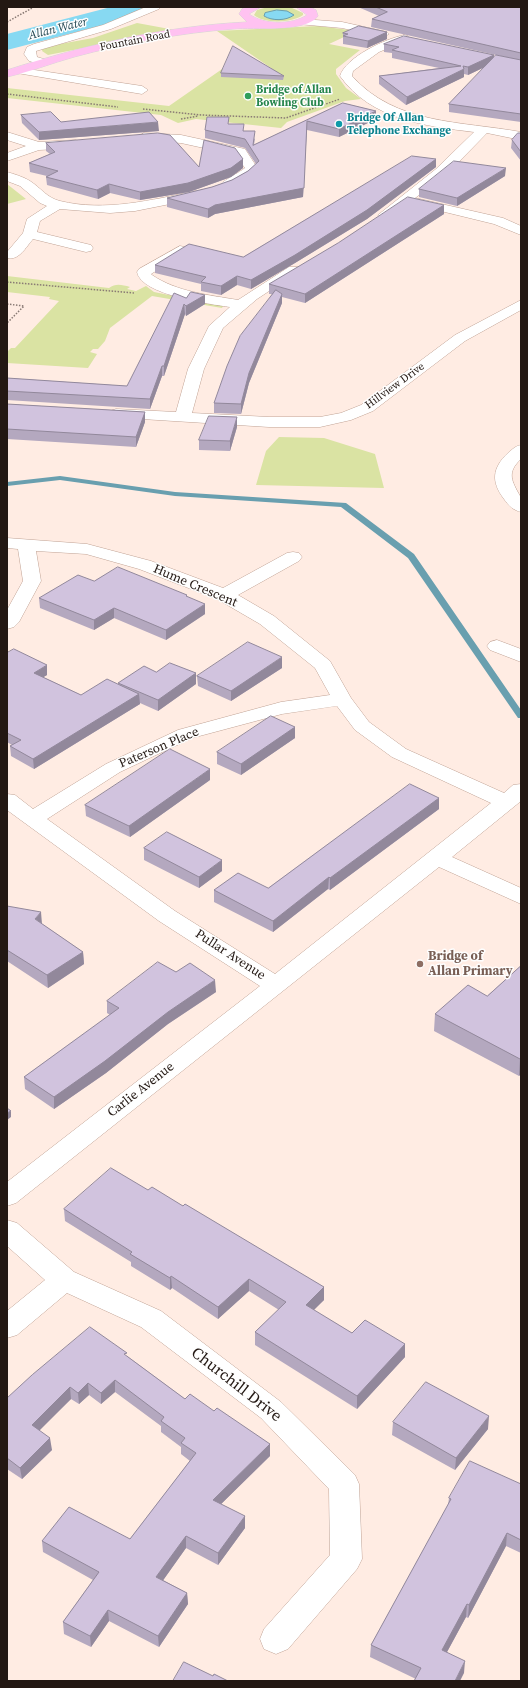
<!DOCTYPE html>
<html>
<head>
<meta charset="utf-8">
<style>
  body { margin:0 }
  #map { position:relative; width:528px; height:1688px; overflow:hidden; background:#ffece3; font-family:"Source Serif 4",serif }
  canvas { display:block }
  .frame { position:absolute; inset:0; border:8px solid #231813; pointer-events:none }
</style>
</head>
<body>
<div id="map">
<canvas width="528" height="1688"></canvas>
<div class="frame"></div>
</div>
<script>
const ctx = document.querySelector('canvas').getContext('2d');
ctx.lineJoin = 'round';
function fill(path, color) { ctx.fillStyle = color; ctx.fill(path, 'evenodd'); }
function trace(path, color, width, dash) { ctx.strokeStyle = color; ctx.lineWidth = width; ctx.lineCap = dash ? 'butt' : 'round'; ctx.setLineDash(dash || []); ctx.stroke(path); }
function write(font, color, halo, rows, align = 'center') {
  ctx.font = font + ' "Source Serif 4",serif'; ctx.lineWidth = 3; ctx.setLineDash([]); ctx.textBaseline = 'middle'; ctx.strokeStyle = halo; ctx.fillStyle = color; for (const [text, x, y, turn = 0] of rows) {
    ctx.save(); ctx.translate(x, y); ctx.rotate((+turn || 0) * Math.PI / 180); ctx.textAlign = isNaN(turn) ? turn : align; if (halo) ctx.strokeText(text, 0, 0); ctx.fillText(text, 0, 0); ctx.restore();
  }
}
fill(new Path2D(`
  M268,7h22l13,6v2c-11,8 -39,9 -49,0l3,-5z
  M137,23l38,7 -127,25 -6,-4 1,-3 6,-2 44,-8z
  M318,26l39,5 -28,13 31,6 -24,19v5l10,14 15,11 -16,2 -58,21 -6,6 -85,-9 -18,4 -17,-8 -154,-17v-10l162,18 56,-39 46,1 -54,-37z
  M7,184l19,15 -19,5z
  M7,276l102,12c7,-5 13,-3 21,-1l-3,2 9,2 10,-5 8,6 69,14 -1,2 -70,-12 -42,32 -5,13 -7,8h-5l-3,3 7,2 -9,14 -81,-5v-11l4,-4h4l44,-47 -10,-2 1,-2 -43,-5z
  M279,437l45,1 51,16 9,34 -128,-3 10,-34z`), '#dae3a3');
const water = new Path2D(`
  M277,10l10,1 7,4c-8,6 -22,6 -30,1l1,-3z`);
fill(water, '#87d9f2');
trace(water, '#699faf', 1);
fill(new Path2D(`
  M60,476l115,16 171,11 68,51 107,156v8h-3l-110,-160 -67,-51 -166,-11 -115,-16 -53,6v-4z`), '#699faf');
fill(new Path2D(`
  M111,7h32l-3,5 -17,8 -116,30v-16z`), '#87d9f2');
const minor = new Path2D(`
  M146,7h14l-1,2 -48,20 -75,22 1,6 10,3 2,2 -2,2 -4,1 -14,-4 -5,-7 3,-7 7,-3 69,-19z
  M302,19l40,3 45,10 2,2 -6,3 -41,-9 -44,-4 -1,-2z
  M404,35l4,1 2,2 -2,2 -29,12 -26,19 -1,5c44,49 109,45 169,56v8l-34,-7 -41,42 -31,23 88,20 18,8v9l-27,-11 -86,-21c-8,7 -17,18 -28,15l-2,-3 58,-46 38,-37c-48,-6 -103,-12 -134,-56 6,-19 45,-37 64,-41z
  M21,68l121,18 6,4 -6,4 -125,-21 -2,-2 2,-2z
  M7,132l32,10 37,-2 6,4 -6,4 -37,2 -32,11v-8l19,-7 -19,-6z
  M144,133l37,2 64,14 13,20c-7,10 -22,21 -35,18l-2,-3c2,-3 19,-12 24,-16l-9,-13 -55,-12 -41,-3 -2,-3z
  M7,172c7,2 17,5 23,9 11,7 17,17 30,20 45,11 92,-1 135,-10l5,1 2,3 -2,3 -65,13 -25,2 -50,-4 -20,12 -3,11 54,13 2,3 -2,3 -5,1 -53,-13c-7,8 -14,22 -26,19v-6l16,-19 4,-14 20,-13 -7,-3 -20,-17 -13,-5z
  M180,246l5,1 2,3 -2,3 -34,21 1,1c25,17 57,20 86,25l51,-33h10l2,3 -44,29 -34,29 -19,41 -12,44 77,4h51l21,-4 20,-8 94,-70 66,-35v10l-56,31 -92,70 -22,9 -31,7h-51l-159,-10 -2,-3 2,-3 6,-2 60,3 12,-43 21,-43 21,-19c-20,-3 -89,-12 -93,-35l2,-3z
  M521,445v14c-15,14 -9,22 -1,37 2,4 1,12 1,16 -8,-2 -12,-6 -17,-13 -13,-17 -12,-31 4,-46 5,-4 7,-7 13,-8z
  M7,538l80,6 64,17 72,27 64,-35 6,-1 6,1 3,4 -3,4 -61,34 36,21 56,45 21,37 18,24 37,27 98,44 9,-8 8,-1v17l-69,56 69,31v16l-82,-37 -423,336 -9,3v-24l253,-196 -101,-65 -152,-111v-16l8,1 18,14 73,-45 72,-34 103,-28 49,-7 -15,-27 -55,-44 -43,-25 -78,-30 -53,-15 -50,-3 5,30 -22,41 -5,5 -7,2v-19l16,-29 -5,-32 -11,-1zM337,706l18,24 37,27 99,46 -216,171 -100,-63 -128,-92 73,-47 72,-34 90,-24z
  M497,640l24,9v13l-31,-12 -3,-4 3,-4z
  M7,1220l10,3 57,49 87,39 120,91 74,73 4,9 3,75 -5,10 -69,80 -12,5 -12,-5 -4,-10 4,-10 66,-74 -1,-66 -68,-71 -120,-91 -74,-34 -50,42 -10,3v-27l38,-31 -38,-34z`);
const major = new Path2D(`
  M247,7h14l-12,7c15,11 43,11 58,1l-11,-8h14l6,3 2,6c-12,17 -64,11 -85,13 -53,4 -107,14 -159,28 -22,6 -44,15 -67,20v-7c78,-25 158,-44 240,-48l-8,-8 3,-5z`);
trace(minor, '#c0a294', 1);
trace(major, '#d7d5d5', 1);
trace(new Path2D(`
  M7,22l27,-15
  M7,94l111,13
  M143,109l58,6 85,3 54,-19
  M181,119l17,-3
  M7,282l127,11
  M7,304l17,2 -17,17`), '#897a74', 1.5, [1.5, 1.5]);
fill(minor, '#fff');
fill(major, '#ffc2f1');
fill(new Path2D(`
  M358,7h163v115l-72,-10v-8l36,-37 -17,8 -4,-1v3l-58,28 -27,-21v-8l60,-8 -47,-10v-5l-8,-1v-8l110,11v3l11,-1 -134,-30 1,-8 7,-3z
  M387,32v7l-20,9 -24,-4v-11z
  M221,73l63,3 -1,4 -62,-3z
  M343,103l33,8v8l-37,18 -32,-7 -4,67 -88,17 -7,4 -41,-11v-9l45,-11 20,-7 16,-9 8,-7 -11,-16 -40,-10v-8l24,-6 15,7 11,8 -1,6z
  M21,115l40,7 98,9 -120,9 -17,-17z
  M521,133v28l-10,-13 1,-8z
  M46,143l153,24 44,1 -12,9 -42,15 -49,8 -30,-7 -12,6 -51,-14 -1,-8 1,-1 -17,-4 -1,-9 21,-9 -4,-3z
  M436,159v8l-69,52 -72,44 -44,26 -14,-4 -16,10 -20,-4v-7l-46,-11v-8l88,-8z
  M505,176l-48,30 -38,-9v-8z
  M444,205v9l-139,89 -23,-6v6l-33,80 -8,31 -27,-1v-10l58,-109h-3v-10z
  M205,295v9l-19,12 -1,-2 -21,62h-2l-12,33 -143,-9v-22l120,8 59,-88z
  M7,404l138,8v10l-9,25 -129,-8z
  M237,427l-7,24 -31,-1v-10z
  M94,581l93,14v2l18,17 -39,26 -52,-22 -20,12 -54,-22 -1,-10z
  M7,653l40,22 -4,2 38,18 38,-10 -1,-2 38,-11 40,1v11l-38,27 -18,-8v1l-106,65 -23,-13 -1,-10 2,-1 -5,-3z
  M282,668l-51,33 -33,-15 -1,-10z
  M295,727v11l-54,37 -24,-11v-12z
  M210,780l-80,57 -44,-21 -1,-11z
  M439,798v11l-109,81 -2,-1 -55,43 -59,-30v-12l54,-2z
  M144,848l78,23 -23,17 -55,-28z
  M7,906l35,18 41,28 1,12 -36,24 -41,-27z
  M521,966v108l-2,2 -85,-45 1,-17 52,-18z
  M176,972l40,20 -48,32 -62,49 -52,36 -29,-20 -1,-12 86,-62 -3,-2v-12z
  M148,1190l35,16 141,81v13l-11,10 39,23 53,11v13l-48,52 -102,-64v-13l24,-22 -30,-19 -31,28 -46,-31 -2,2 -39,-24v-4l-66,-41 -1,-12z
  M127,1356l58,43 29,12 56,33v12l-49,48 24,24 -27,37 -32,-17 -23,32 24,13 1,11 -29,43 -50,-26 -18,26 -27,-13 -1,-12 30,-42 -50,-28 -1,-11 88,-2 60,-78 -9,-7v-7l-20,-15v-6l-46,-34 -14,12 -12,-9 -10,9 -8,-5 -32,31 13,20 -30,29 -15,-10v-71z
  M393,1422l95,7 -33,41 -63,-35z
  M521,1484v69l-15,-7 -38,72 -2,-1 -19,35 17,21 -48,6 -46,-22 1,-12 77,-140 1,-7z`), '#b4a8bf');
fill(new Path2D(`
  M387,32v7l-20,9 1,-7z
  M494,55l-1,8 -25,12v-8z
  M464,69v8l-58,28 1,-8z
  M376,111v8l-37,18v-8z
  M307,121l-4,76 -88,17 -7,4v-9z
  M158,122l1,9 -120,9v-8z
  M243,159v9l-12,9 -42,15 -49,8v-8z
  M436,159v8l-69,52 -72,44 -44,26v-9z
  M506,168l-1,8 -48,30v-8z
  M109,184l1,9 -12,6 -1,-9z
  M444,205v9l-139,89v-9z
  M237,276v9l-16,10v-9z
  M282,294v9l-33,80 -8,31v-10l8,-31z
  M205,295v9l-19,12v-10z
  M184,304l1,10 -21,62v-10z
  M162,366v10l-12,33v-10z
  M145,412v10l-9,25v-10z
  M237,417v10l-7,24v-10z
  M205,604v10l-39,26v-10z
  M114,608v10l-20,12v-10z
  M282,657v11l-51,33v-10z
  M47,665v10l-13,8v-10z
  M196,673v11l-38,27v-11z
  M139,694l1,10 -106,65 -1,-10z
  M295,727v11l-54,37v-11z
  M210,769v11l-80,57 -1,-11z
  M439,798v11l-109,81v-12z
  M222,860v11l-23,17v-11z
  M329,877l-1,12 -55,43v-11z
  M41,912l1,12 -7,-5z
  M83,952l1,12 -36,24 -1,-13z
  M215,980l1,12 -48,32 -62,49 -52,36v-12l114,-85z
  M520,1059h1v15l-2,2z
  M11,1111v6l-4,3v-7z
  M171,1276l1,12 -2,2v-12z
  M249,1279v12l-31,28v-12z
  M324,1287v13l-18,18v-13z
  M405,1344v13l-48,52v-13z
  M115,1380v12l-14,12v-11z
  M88,1383l1,12 -10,9 -1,-11z
  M70,1387l1,12 -38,38 -1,-12z
  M489,1416l-1,13 -33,41 1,-12z
  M50,1438l2,12 -30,29 -2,-11z
  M270,1444v12l-56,55 -1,-11z
  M245,1516v12l-27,37v-12z
  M507,1533l-1,13 -38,72 1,-13z
  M186,1536v12l-29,41 -1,-12z
  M187,1593l1,11 -29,43 -1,-11z
  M467,1604l-1,13 -25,46 1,-13z
  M108,1610l1,11 -18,26 -1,-11z
  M465,1661l-1,12 -4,8h-5z`), '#92889b');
const building = new Path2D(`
  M376,7h145v46l-149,-34 15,-7z
  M359,26l28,6 -19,9 -25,-5 5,-2 -5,-1z
  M404,36l90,19 -26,12 -5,-1 1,3 -57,28 -28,-21 82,-10 -69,-16 7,-3 -15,-3z
  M233,46l51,30 -63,-3z
  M496,55l25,5v54l-72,-10z
  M343,103l33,8 -37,18 -32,-8 -3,67 -89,17 -7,4 -41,-11 45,-11 20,-7 16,-9 11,-10 -14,-22 -40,-9 2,-13h22l-1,7h16l-1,7h12l-2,14z
  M51,112l10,10 88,-10 9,10 -119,10 -18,-17z
  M158,133l12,2 29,32 5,-27 31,8 8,11 -12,9 -43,15 -48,9 -31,-8 -12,6 -51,-13 12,-6 -29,-8 26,-11 -9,-9z
  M518,133h3v19l-9,-12z
  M412,156l24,3 -69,51 -72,45 -44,25 -14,-4 -16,10 -20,-4 5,-5 -51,-12 34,-21 54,13z
  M454,161l52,7 -49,30 -38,-9z
  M408,197l36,8 -139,89 -36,-10 69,-41z
  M276,290l6,4 -33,79 -8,31 -27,-1 13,-37 13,-30z
  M191,292l14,3 -19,11 -2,-2 -20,62h-2l-12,33 -143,-8v-13l120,8 47,-93 12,5z
  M7,404l138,8 -9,25 -129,-8z
  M209,416l28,1 -7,24 -31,-1z
  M118,567l69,28 -1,1 19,8 -39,26 -52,-22 -20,12 -55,-22 39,-23 16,6z
  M248,642l34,15 -51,34 -34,-15z
  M14,649l33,16 -13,8 47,22 26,-16 32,15 -106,65 -23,-13 11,-6 -14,-7v-80z
  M170,663l26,10 -38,27 -40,-17 26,-17 12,6z
  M271,716l24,11 -54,37 -24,-12z
  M170,749l40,20 -81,57 -44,-21z
  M410,784l29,14 -109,80 -1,-1 -56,44 -59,-31 24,-17 30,15z
  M167,832l55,28 -23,17 -55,-29z
  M7,906l34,6 -6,7 48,33 -36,23 -40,-25z
  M158,962l18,10 14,-9 25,17 -47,32 -63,49 -51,36 -30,-20 95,-69 -12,-7z
  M521,966v93h-1l-85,-45 33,-29 19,11z
  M7,1108l4,3 -4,2z
  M111,1168l37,22 4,-3 31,19 2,-2 139,83 -18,18 46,28 13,-13 40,24 -48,52 -102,-64 31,-30 -37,-23 -31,28 -47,-31 -1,2 -40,-24 2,-2 -68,-43z
  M90,1327l37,26 -3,1 61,45 5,-5 24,17 3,-3 53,36 -57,56 32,16 -27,37 -32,-17 -30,41 31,16 -29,43 -50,-26 -18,26 -27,-14 36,-50 -57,-31 27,-34 61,32 66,-86 -15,-10 4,-5 -24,-17 3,-4 -49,-37 -14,13 -13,-10 -10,10 -8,-6 -38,38 18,13 -30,30 -13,-10v-60l25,-23z
  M426,1382l63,34 -33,42 -63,-36z
  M470,1461l51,23v56l-14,-7 -38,72 -2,-1 -25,46 23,11 -10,20h-41l7,-13 -50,-23 80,-146 -2,-1z
  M184,1662l29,14 1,-2 14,7h-55z`);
fill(building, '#d1c3de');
trace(building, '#92889b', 1);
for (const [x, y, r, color] of [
  [248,96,4,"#2e9e5b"],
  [339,124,4,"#0f9aa8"],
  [420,964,4,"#8d6e63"]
]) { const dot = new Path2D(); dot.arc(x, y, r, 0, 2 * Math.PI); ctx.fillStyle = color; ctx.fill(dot); trace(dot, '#fefefe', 1.5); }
write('11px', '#231813', '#fefefe', [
  ["Fountain Road",135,41,-11],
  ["Hillview Drive",395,386,-36]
]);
write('bold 11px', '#27864d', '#fefefe', [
  ["Bridge of Allan",256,90],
  ["Bowling Club",256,103]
], 'left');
write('bold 11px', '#0d838f', '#fefefe', [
  ["Bridge Of Allan",347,118],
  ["Telephone Exchange",347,131]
], 'left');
write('italic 12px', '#1d434e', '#fefefe', [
  ["Allan Water",58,29,-14]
]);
write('13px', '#231813', '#fefefe', [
  ["Hume Crescent",195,586,23],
  ["Paterson Place",159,748,-23],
  ["Pullar Avenue",230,955,33],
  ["Carlie Avenue",141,1090,-38]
]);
write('bold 13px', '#785e54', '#fefefe', [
  ["Bridge of",428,957],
  ["Allan Primary",428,972]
], 'left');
write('16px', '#231813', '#fefefe', [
  ["Churchill Drive",236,1385,38]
]);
</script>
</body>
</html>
